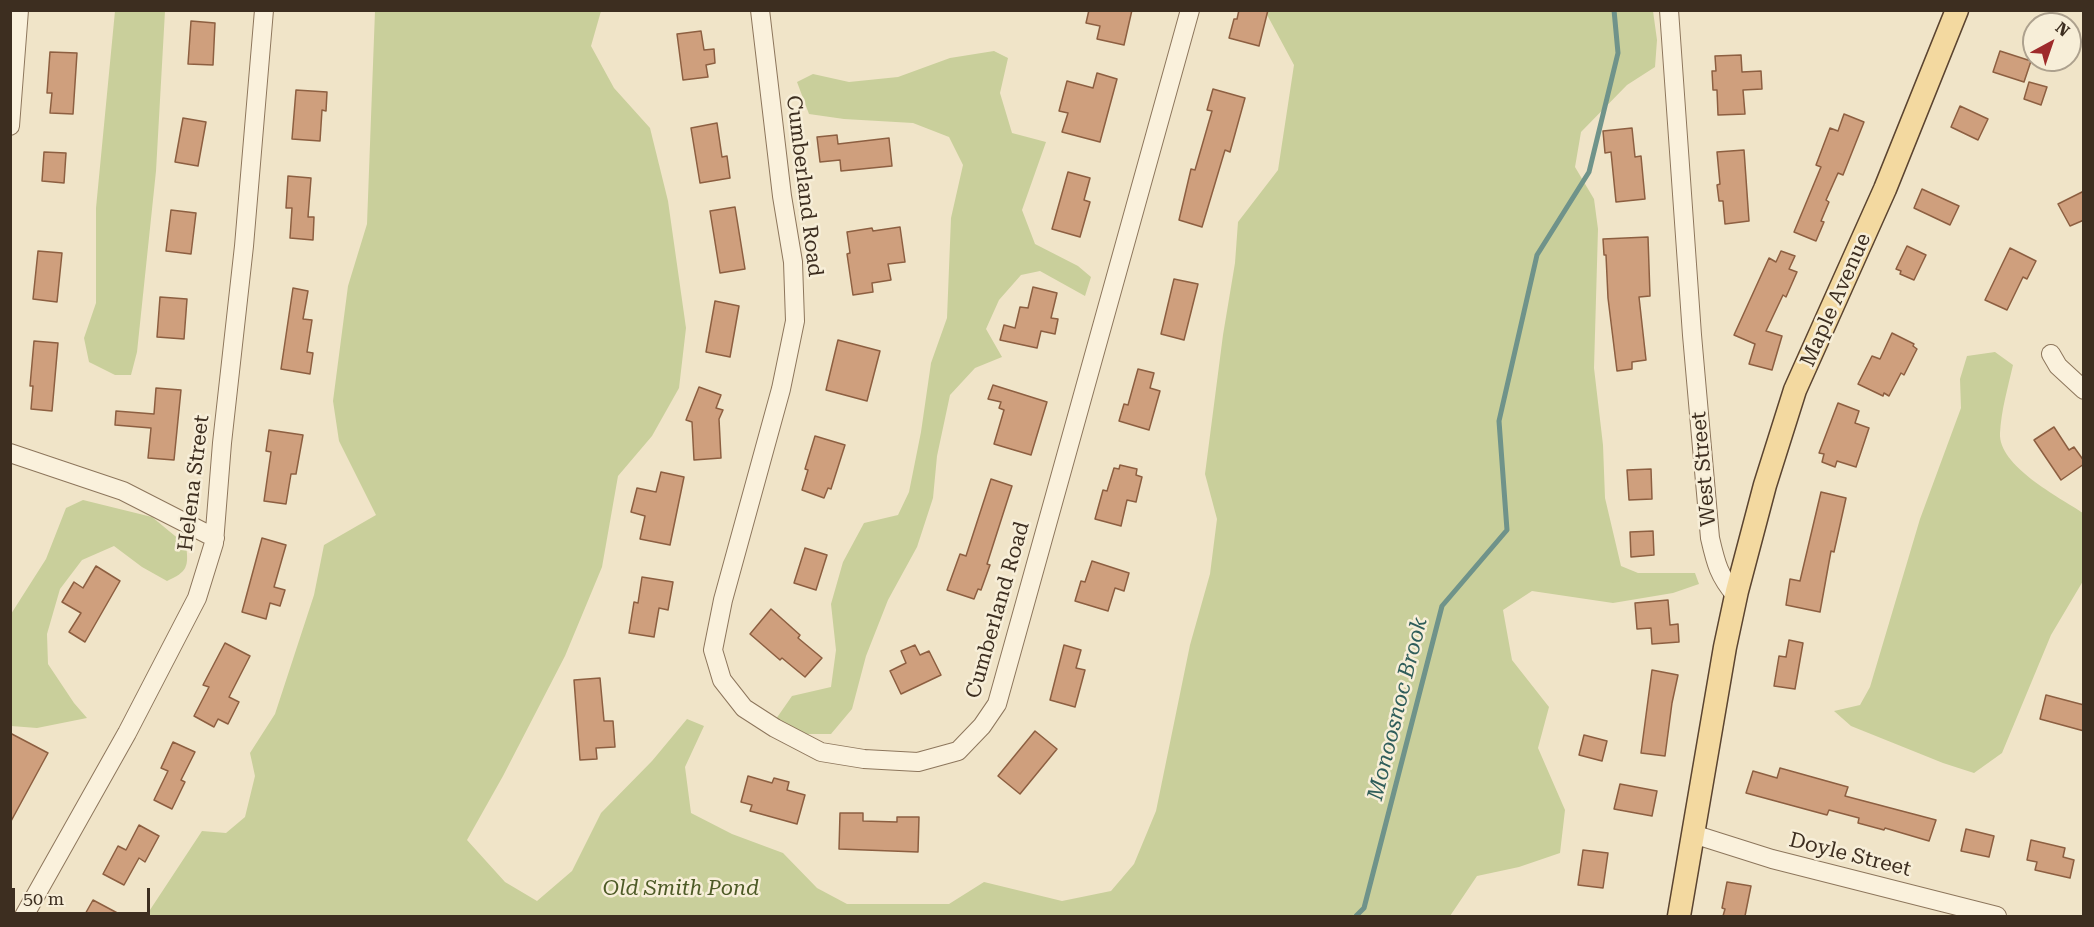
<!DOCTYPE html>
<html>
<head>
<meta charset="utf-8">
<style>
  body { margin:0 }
  #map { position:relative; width:2094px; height:927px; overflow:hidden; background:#f0e4c8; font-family:"Roboto Serif",serif }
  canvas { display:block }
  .frame { position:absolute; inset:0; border:12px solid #3d2e20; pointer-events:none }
  .north { position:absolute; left:2022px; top:12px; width:60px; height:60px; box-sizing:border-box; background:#f7eed8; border:2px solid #ada18e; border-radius:50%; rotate:40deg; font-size:16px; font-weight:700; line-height:24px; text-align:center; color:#3d2e20 }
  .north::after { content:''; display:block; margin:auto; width:21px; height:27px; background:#9e2a2b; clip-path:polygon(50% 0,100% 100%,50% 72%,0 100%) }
  .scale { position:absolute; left:12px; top:888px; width:138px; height:27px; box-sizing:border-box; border:3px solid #3d2e20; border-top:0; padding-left:8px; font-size:18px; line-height:21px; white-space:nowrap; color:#3d2e20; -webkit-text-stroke:4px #f7eed8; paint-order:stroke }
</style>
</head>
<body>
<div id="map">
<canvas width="2094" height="927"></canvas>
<div class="frame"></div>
<div class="north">N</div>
<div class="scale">50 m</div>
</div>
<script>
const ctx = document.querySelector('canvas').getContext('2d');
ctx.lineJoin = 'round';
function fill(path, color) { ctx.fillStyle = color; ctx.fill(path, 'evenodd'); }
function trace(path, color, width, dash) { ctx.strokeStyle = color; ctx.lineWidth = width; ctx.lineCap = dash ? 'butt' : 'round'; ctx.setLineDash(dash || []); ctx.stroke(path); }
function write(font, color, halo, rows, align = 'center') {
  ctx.font = font + ' "Roboto Serif",serif'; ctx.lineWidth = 5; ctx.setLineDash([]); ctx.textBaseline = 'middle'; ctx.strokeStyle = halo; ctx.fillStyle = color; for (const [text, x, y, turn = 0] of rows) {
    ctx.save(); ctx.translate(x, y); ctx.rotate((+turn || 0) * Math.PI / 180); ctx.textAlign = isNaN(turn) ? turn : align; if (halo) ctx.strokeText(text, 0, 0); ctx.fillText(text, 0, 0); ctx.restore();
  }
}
fill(new Path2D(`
  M115,11h50l-9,160 -19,181 -6,23h-16l-26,-13 -5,-24 12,-35v-95z
  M375,11h226l-10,35 23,42 36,40 18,73 18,127 -7,60 -27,48 -34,40 -16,91 -37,89 -62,120 -36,64 38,42 32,19 35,-30 29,-58 51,-52 35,-42 17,7 -19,41 6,46 41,21 51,19 34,35 30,16h102l35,-22 78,19 49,-10 23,-27 22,-53 34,-166 20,-71 7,-55 -12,-45 18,-139 12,-72 3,-41 40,-52 16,-105 -29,-54h388l4,29 -2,27 -28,18 -46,47 -6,35 19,32 4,30 -4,139 9,77 2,53 16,68 17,7h57l4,11 -26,9 -60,10 -81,-12 -29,19 9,50 37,47 -11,41 27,62 -5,43 -41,14 -42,9 -27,40h-1304l56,-85 24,2 19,-16 10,-41 -5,-23 25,-39 39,-119 10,-50 52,-30 -37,-74 -6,-40 15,-115 19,-62z
  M994,51l14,7 -8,35 12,40 34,9 -24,68 13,34 43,22 13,11 -6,19 -45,-25 -19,4 -22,25 -13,29 16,28 -27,11 -25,27 -13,61 -4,42 -16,49 -29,53 -22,56 -14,53 -21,25h-26l-29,-15 16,-23 39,-9 5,-37 -5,-46 12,-42 21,-39 34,-8 11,-23 12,-60 10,-69 16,-45 4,-100 12,-53 -14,-28 -36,-14 -69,-4 -35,-5 -12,-32 16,-8 36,8 49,-5 52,-19z
  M1995,352l18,13c-5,22 -12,46 -13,68 -2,33 59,64 83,80v68l-32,54 -49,118 -28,20 -31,-10 -92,-37 -17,-15 26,-6 10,-18 50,-168 41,-111 -1,-29 7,-23z
  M83,500l69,17 34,28c3,22 1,27 -19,36l-25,-14 -28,-21 -32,14 -22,29 -13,45 1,30 26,39 13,15 -50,10 -26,-2v-112l35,-55 20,-51z`), '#c9cf9b');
trace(new Path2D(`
  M1356,916l8,-8 78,-302 65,-76 -8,-109 38,-166 52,-83 29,-119 -4,-43`), '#6f938a', 5);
const building = new Path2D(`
  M1089,10h43l-8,35 -27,-6 3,-13 -14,-3z
  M1239,10h29l-9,36 -30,-8 5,-19h3z
  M191,21l24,2 -2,42 -25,-1z
  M701,31l3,19 10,-1 1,14 -9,2 2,12 -25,3 -6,-46z
  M2000,51l31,10 -7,21 -31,-10z
  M50,52l27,1 -4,61 -23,-1 2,-20h-5z
  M1741,55l1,17 19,-1 1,18 -19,1 2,24 -27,1 -1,-25h-4l-1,-19h4l-1,-15z
  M1097,73l20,6 -17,63 -38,-10 6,-19 -9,-2 8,-30 26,7z
  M2029,82l18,5 -6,18 -17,-6z
  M1213,89l32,9 -15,54 -5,-2 -23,77 -23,-7 12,-51 4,1 17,-59 -5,-1z
  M296,90l31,2 -1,19 -4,-1 -2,31 -28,-2z
  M1960,106l28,13 -10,21 -27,-13z
  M1844,114l20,8 -21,53 -5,-2 -12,27 3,2 -8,19 3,1 -8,19 -22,-9 27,-65 -5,-2 14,-37 8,3z
  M183,118l23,4 -8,44 -23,-4z
  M717,123l5,34 5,-1 3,22 -30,5 -9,-55z
  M1632,128l3,29 6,-1 4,43 -29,3 -5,-50 -6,1 -2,-22z
  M837,135l1,9 51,-6 3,28 -51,5 -1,-11 -20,2 -3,-25z
  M1744,150l5,71 -24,3 -2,-23h-4l-2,-16 3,-1 -3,-32z
  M44,152l22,1 -2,30 -22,-2z
  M1068,172l22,6 -6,22 6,2 -10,35 -28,-8z
  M288,176l23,2 -3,39h6l-1,23 -23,-2 2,-30h-6z
  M1922,189l37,17 -9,19 -36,-17z
  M2084,191v29l-14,6 -12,-22z
  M735,207l10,62 -25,4 -10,-62z
  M171,210l25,3 -5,41 -25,-3z
  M900,227l5,35 -17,2 3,16 -19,3 1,9 -20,3 -6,-41 3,-1 -3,-21 25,-4 1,3z
  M1648,237l2,59 -11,1 7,63 -14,2v7l-15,2 -9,-73 -2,-43h-2l-1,-16z
  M1907,246l19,9 -12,25 -14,-6 1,-3 -5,-2z
  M2010,248l26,13 -9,18 -4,-2 -16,33 -22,-10z
  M38,251l24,2 -5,49 -24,-3z
  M1781,251l14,5 -6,13 8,3 -11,25 -3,-2 -17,36 16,5 -10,34 -23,-6 6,-20 -21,-9 35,-77 7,4z
  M1174,279l24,5 -14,56 -23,-6z
  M1033,287l24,6 -6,25 7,1 -3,15 -14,-3 -4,17 -37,-8 4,-15 11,3 5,-21 8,1z
  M293,288l15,3 -5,28 9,1 -5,32 6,1 -3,21 -29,-5z
  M160,297l27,2 -3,40 -27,-2z
  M715,301l24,5 -9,51 -24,-5z
  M1892,333l22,11 -1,2 4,3 -13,26 -3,-2 -12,23 -5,-3 -1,3 -25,-12 14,-28 8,3z
  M838,340l42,11 -13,50 -41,-11z
  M34,341l24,2 -6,68 -21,-2 2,-23h-3z
  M1138,369l16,4 -4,15 10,3 -11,39 -30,-9 5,-17 4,1z
  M993,385l54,17 -16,53 -37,-11 10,-34 -5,-2 2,-6 -13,-3z
  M699,387l22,8 -5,13 7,2 -4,9 2,39 -27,2 -2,-38 -6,-2z
  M156,388l25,2 -7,70 -26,-2 3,-30 -36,-3 1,-14 38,3z
  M1838,403l21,8 -4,12 14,5 -13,39 -19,-6 -2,6 -13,-5 2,-8 -5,-1z
  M2054,427l15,23 5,-3 10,14v3l-23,16 -27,-40z
  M269,430l34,5 -7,39h-5l-5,30 -22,-3 7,-49 -5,-1z
  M815,436l30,9 -14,44 -3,-1 -4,10 -22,-8 6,-20 -3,-1z
  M1120,465l17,4 -1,6 6,2 -6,25 -9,-2 -6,26 -26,-7 8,-29 4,1 7,-23 5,1z
  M1651,469l1,30 -23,1 -2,-30z
  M661,472l23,5 -14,68 -30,-6 5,-23 -14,-4 6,-24 19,4z
  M991,479l21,7 -25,78 3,1 -9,25 -3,-1 -4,10 -27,-9 13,-36 6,2z
  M1821,492l25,6 -12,54 -3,-1 -11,61 -34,-7 4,-26 10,2z
  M1653,531l1,24 -23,2 -1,-25z
  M262,538l24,7 -12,42 11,3 -5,16 -10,-3 -4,16 -24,-7z
  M805,548l22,7 -11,35 -22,-7z
  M1092,561l37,12 -5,18 -9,-3 -7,23 -33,-10 6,-20 4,1z
  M96,566l24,15 -35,61 -16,-10 12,-19 -19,-11 12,-20 9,6z
  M642,577l31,5 -5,28 -9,-2 -5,29 -25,-4 5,-31 4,1z
  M1668,600l2,25 8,-1 1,18 -27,2 -1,-16 -14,1 -2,-26z
  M771,609l29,26 -2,3 24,20 -17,19 -23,-19 -2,2 -30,-26z
  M1789,640l14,3 -8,46 -21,-3 5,-30 7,1z
  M225,643l25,13 -21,41 10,5 -11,22 -10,-5 -4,8 -20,-11 15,-29 -6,-2z
  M915,645l5,10 9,-4 12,24 -40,19 -11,-23 16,-8 -5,-12z
  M1064,645l17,5 -5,18 9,2 -10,37 -25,-7z
  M1652,670l26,5 -6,28 -7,53 -24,-3z
  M600,678l4,43h9l2,26 -19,1 1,11 -17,1 -6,-80z
  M2046,695l38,10v26l-44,-12z
  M1035,731l22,18 -37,45 -22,-18z
  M10,733l38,20 -38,70z
  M1584,735l23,6 -5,20 -23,-6z
  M173,742l22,10 -14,28 4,2 -13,27 -18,-9 14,-29 -7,-3z
  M1780,768l68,19 -3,9 91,24 -7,21 -44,-13 -1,2 -26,-7 1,-5 -30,-8 -2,5 -81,-22 7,-22 24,7z
  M748,776l24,7 2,-5 15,4 -2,8 18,5 -8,29 -47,-13 2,-6 -11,-3z
  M1620,784l37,7 -5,25 -38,-7z
  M840,813h23v8l34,1v-5h22l-1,35 -79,-3z
  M139,825l20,11 -14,26 -6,-4 -15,27 -21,-11 15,-28 8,4z
  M1966,829l28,7 -5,21 -28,-6z
  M2031,840l34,8 -2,9 11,3 -4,18 -35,-8 2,-8 -10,-2z
  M1583,850l25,3 -5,35 -25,-3z
  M1727,882l24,4 -6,30h-22l2,-7 -3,-1z
  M93,900l30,16h-39z`);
fill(building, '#cf9f7d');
trace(building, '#8d5f41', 1.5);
const minor = new Path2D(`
  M760,10l22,186 11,66 2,59 -14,68 -58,211 -10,50 9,30 22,28 31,20 46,24 43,7 54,3 40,-11 24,-25 15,-22 193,-694
  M1669,10l23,325 18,203c6,26 9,38 26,58
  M10,126l9,-116
  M2051,354l7,12 26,24
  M10,453l113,38 92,47
  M1693,834l79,25 225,57
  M24,916l103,-183 70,-135 17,-55 8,-100 22,-197 20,-236`);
const major = new Path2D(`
  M1679,916l46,-269 12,-56 28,-106 30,-95 90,-201 72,-179`);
trace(minor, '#8d765c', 20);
trace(major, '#5b4430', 25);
trace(minor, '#faf1dc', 18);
trace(major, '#f3d9a0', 22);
write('21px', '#3d2e20', '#f7eed8', [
  ["Cumberland Road",804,186,83],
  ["Maple Avenue",1836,300,-66],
  ["West Street",1704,469,-95],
  ["Helena Street",194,483,-83],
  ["Cumberland Road",998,610,-74],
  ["Doyle Street",1850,855,14]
]);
write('italic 21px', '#4d5a26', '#f7eed8', [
  ["Old Smith Pond",681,889]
]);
write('italic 22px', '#2f5d5a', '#f7eed8', [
  ["Monoosnoc Brook",1398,709,-76]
]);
</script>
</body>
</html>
